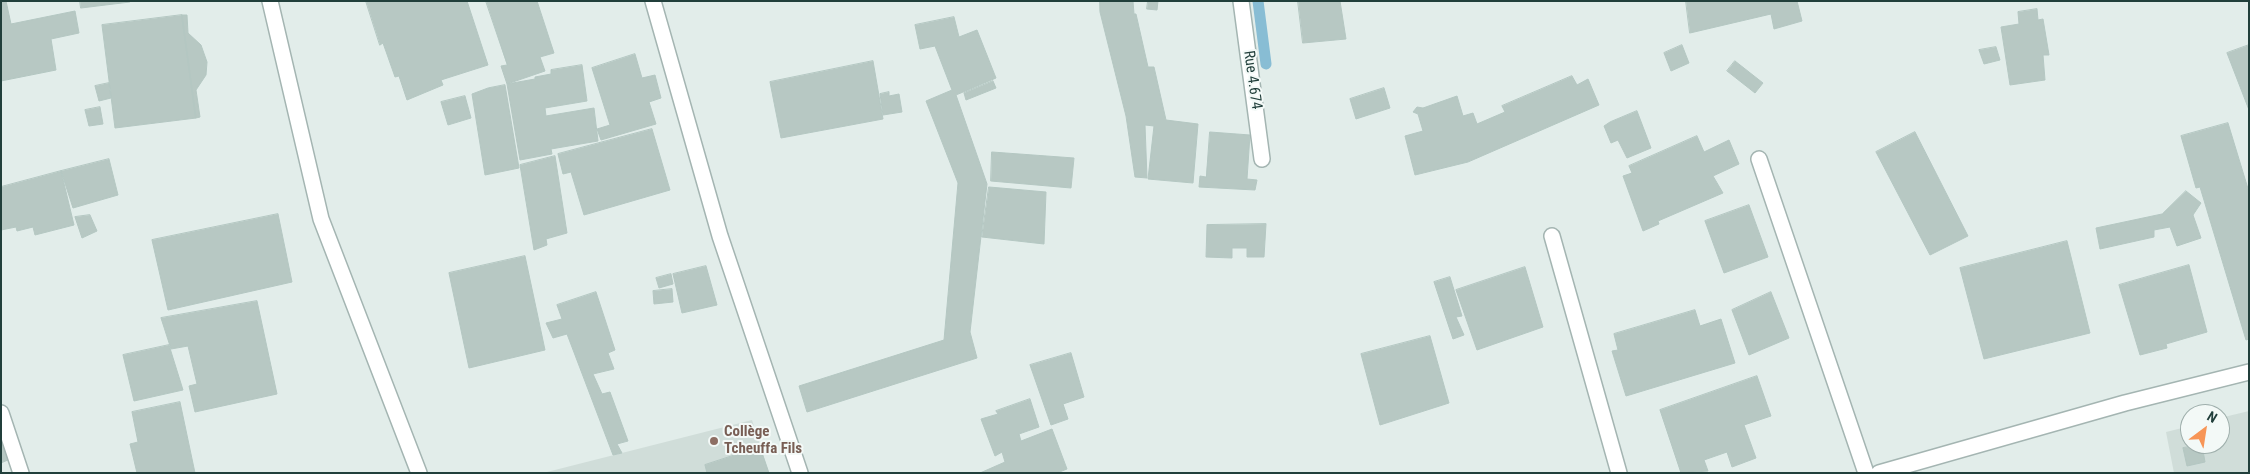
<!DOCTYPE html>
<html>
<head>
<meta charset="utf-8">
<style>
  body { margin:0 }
  #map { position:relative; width:2250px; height:474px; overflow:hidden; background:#e2edea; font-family:"Roboto Condensed",sans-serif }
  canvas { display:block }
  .frame { position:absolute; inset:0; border:2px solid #213f3b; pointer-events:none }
  .north { position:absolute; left:2180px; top:404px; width:50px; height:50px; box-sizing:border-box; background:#f3f9f7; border:1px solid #9fafac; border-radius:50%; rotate:31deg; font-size:14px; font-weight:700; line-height:20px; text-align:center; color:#213f3b }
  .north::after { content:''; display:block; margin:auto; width:18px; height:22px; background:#f79556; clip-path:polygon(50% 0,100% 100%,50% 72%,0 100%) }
</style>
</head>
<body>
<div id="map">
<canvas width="2250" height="474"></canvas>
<div class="frame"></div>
<div class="north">N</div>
</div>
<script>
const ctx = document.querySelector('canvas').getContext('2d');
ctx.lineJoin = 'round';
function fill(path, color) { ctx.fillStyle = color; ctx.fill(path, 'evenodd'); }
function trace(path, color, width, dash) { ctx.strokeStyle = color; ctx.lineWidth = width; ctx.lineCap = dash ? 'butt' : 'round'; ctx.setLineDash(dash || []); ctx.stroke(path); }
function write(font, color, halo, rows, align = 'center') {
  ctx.font = font + ' "Roboto Condensed",sans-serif'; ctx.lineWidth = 4; ctx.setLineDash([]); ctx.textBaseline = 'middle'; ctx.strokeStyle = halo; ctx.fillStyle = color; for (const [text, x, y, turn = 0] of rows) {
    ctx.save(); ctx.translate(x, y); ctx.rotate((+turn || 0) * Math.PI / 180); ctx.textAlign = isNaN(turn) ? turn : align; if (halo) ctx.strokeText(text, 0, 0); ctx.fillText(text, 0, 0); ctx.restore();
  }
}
fill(new Path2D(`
  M2249,411v62h-75l-8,-41 24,-6v18h30v-26z
  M752,420l17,53h-226z`), '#d0ddd9');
trace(new Path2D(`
  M1258,1l8,63`), '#88bdd4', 11);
const building = new Path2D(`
  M1,1h5l5,23 64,-13 4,22 -28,6 5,31 -55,11z
  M80,1h50v1l-49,6z
  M366,1h101l21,64 -47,15 2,5 -36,15 -8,-24 -4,1 -12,-34 -3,2z
  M486,1h51l17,52 -14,4 5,14 -38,13 -6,-18 6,-1z
  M1100,1h33l1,13h2l12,53h6l12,53 32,4 -5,59 -45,-4 6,-53 -9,-1 2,53 -12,-1 -9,-61 -26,-104z
  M1148,1h10l-1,9 -10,-1z
  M1298,1h42l6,38 -43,4z
  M1686,1h111l5,20 -28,8 -3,-15 -81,19z
  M2037,9l1,11 5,-1 6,36h-6l2,25 -35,5 -9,-58 18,-3 -1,-12z
  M182,15h5l1,18 13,12 6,17 -1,13 -10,15 4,27 -4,1z
  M182,15l14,103 -81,10 -13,-103z
  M954,17l5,20 18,-7 19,48 -40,17 31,89 -17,148 7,26 -170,54 -8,-26 145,-46 14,-157 -32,-82 26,-11 -17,-44 -15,3 -5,-24z
  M1682,45l7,18 -18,8 -7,-18z
  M2249,45v65l-22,-57z
  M1996,47l4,13 -16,4 -5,-14z
  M635,54l7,24 13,-3 6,23 -12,4 7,22 -55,16 -4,-11 13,-4 -18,-57z
  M873,61l10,58 -102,19 -11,-56z
  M1735,61l28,22 -8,10 -28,-22z
  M582,65l5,36 -42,7 1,8 48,-8 4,33 -47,8 1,5 -32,6 -13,-76 28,-5v-2l16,-3v-4z
  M1572,76l5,9 11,-6 11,26 -131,57 -53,13 -10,-39 18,-5 -5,-17 -5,-2 4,-5 6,1 34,-12 6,20 10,-3 4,11 28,-12 -3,-6z
  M993,81l3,7 -30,12 -2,-7z
  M109,83l2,15 -12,3 -4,-15z
  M505,85l14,83 -34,7 -13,-81 16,-6z
  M1384,88l6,20 -34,11 -6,-20z
  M889,92v4l10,-2 3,18 -19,3 -3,-21z
  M465,96l6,22 -23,7 -7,-23z
  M100,107l3,17 -14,2 -4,-16z
  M1637,111l14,37 -24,10 -9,-18 -7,3 -7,-17 6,-4z
  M2228,123l21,69v147l-3,1 -46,-153 -4,1 -15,-52z
  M652,129l18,61 -86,25 -13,-43 -8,2 -5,-20z
  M1210,132l40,3 -3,44 10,1 -2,10 -56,-3 1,-11 6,1z
  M1915,132l53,104 -38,19 -54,-103z
  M1697,136l7,16 25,-12 10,24 -26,12 10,17 -65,28 1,3 -16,7 -20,-55 9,-3 -3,-7z
  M992,152l82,6 -3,30 -80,-7z
  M555,156l12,77 -21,6 1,6 -13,5 -14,-85z
  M109,159l9,36 -45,13 -12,-37z
  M61,171l13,54 -39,10 -2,-8 -16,4 -1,-4 -15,3v-43z
  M989,187l57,5 -2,52 -62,-7z
  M2186,191l15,12 -8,12 8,23 -24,8 -7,-19 -16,3v7l-54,12 -4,-21 66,-14z
  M1749,205l19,52 -44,16 -19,-52z
  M278,214l14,68 -124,28 -16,-70z
  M90,215l7,16 -15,7 -7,-21z
  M1266,224l-2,33h-17v-9h-15v10l-26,-1 1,-32z
  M2067,241l23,92 -106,26 -24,-91z
  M525,256l20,94 -76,18 -20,-95z
  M2189,265l18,67 -41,12 1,4 -27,7 -21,-70z
  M706,266l11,39 -35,8 -9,-39z
  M1525,267l18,60 -66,23 -21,-60z
  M671,274l2,10 -14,4 -3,-10z
  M1450,277l12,39 -6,1 8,18 -11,4 -19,-57z
  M672,289l1,13 -19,2 -1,-13z
  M596,292l19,58 -7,3 6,16 -21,5 9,20 8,-2 18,49 -11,3 5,9 -9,2 -46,-121 -14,4 -7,-15 16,-4 -5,-14z
  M1771,292l18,46 -40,17 -17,-45z
  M257,301l20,93 -82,18 -6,-26 8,-2 -9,-38 -17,3 -10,-31z
  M1695,310l5,16 21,-7 14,44 -109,33 -14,-45 6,-1 -4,-16z
  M1430,336l19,67 -69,22 -19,-71z
  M169,345l14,45 -49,11 -11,-46z
  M1071,353l13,44 -21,7 5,15 -17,6 -21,-60z
  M1757,376l14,40 -27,9 12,33 -24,9 -5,-15 -23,8 4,11 -27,2 -21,-63z
  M1030,399l9,28 -20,7 2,7 31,-12 15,40 -10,4h-77l25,-11 -3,-10 -7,4 -14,-37 17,-5 -2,-3z
  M180,402l15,71h-58l-7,-29 8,-2 -6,-30z
  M1,440l9,19 -9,4z
  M2202,445l3,17 -18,4 -4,-18z
  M760,447l9,26h-62l-2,-8z`);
fill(building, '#b7c8c3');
trace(building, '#b4c7c2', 1);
const lane = new Path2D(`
  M1552,236l67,237`);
const street = new Path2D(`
  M270,1l51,218 98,254
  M653,1l67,235 80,237
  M1241,1l21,158
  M1759,159l107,314
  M1,413l20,60
  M1879,473l246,-70 124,-31`);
trace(lane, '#a4b5b2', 18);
trace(street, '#a4b5b2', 18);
trace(lane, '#fff', 15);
trace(street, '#fff', 15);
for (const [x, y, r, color] of [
  [714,441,5,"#8d6e63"]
]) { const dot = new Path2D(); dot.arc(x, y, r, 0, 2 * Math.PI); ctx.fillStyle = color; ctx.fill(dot); trace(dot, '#f3f9f7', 2); }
write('15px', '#213f3b', '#f3f9f7', [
  ["Rue 4.674",1252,80,82]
]);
write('bold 15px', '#785e54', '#f3f9f7', [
  ["Collège",724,432],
  ["Tcheuffa Fils",724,449]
], 'left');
</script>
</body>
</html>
